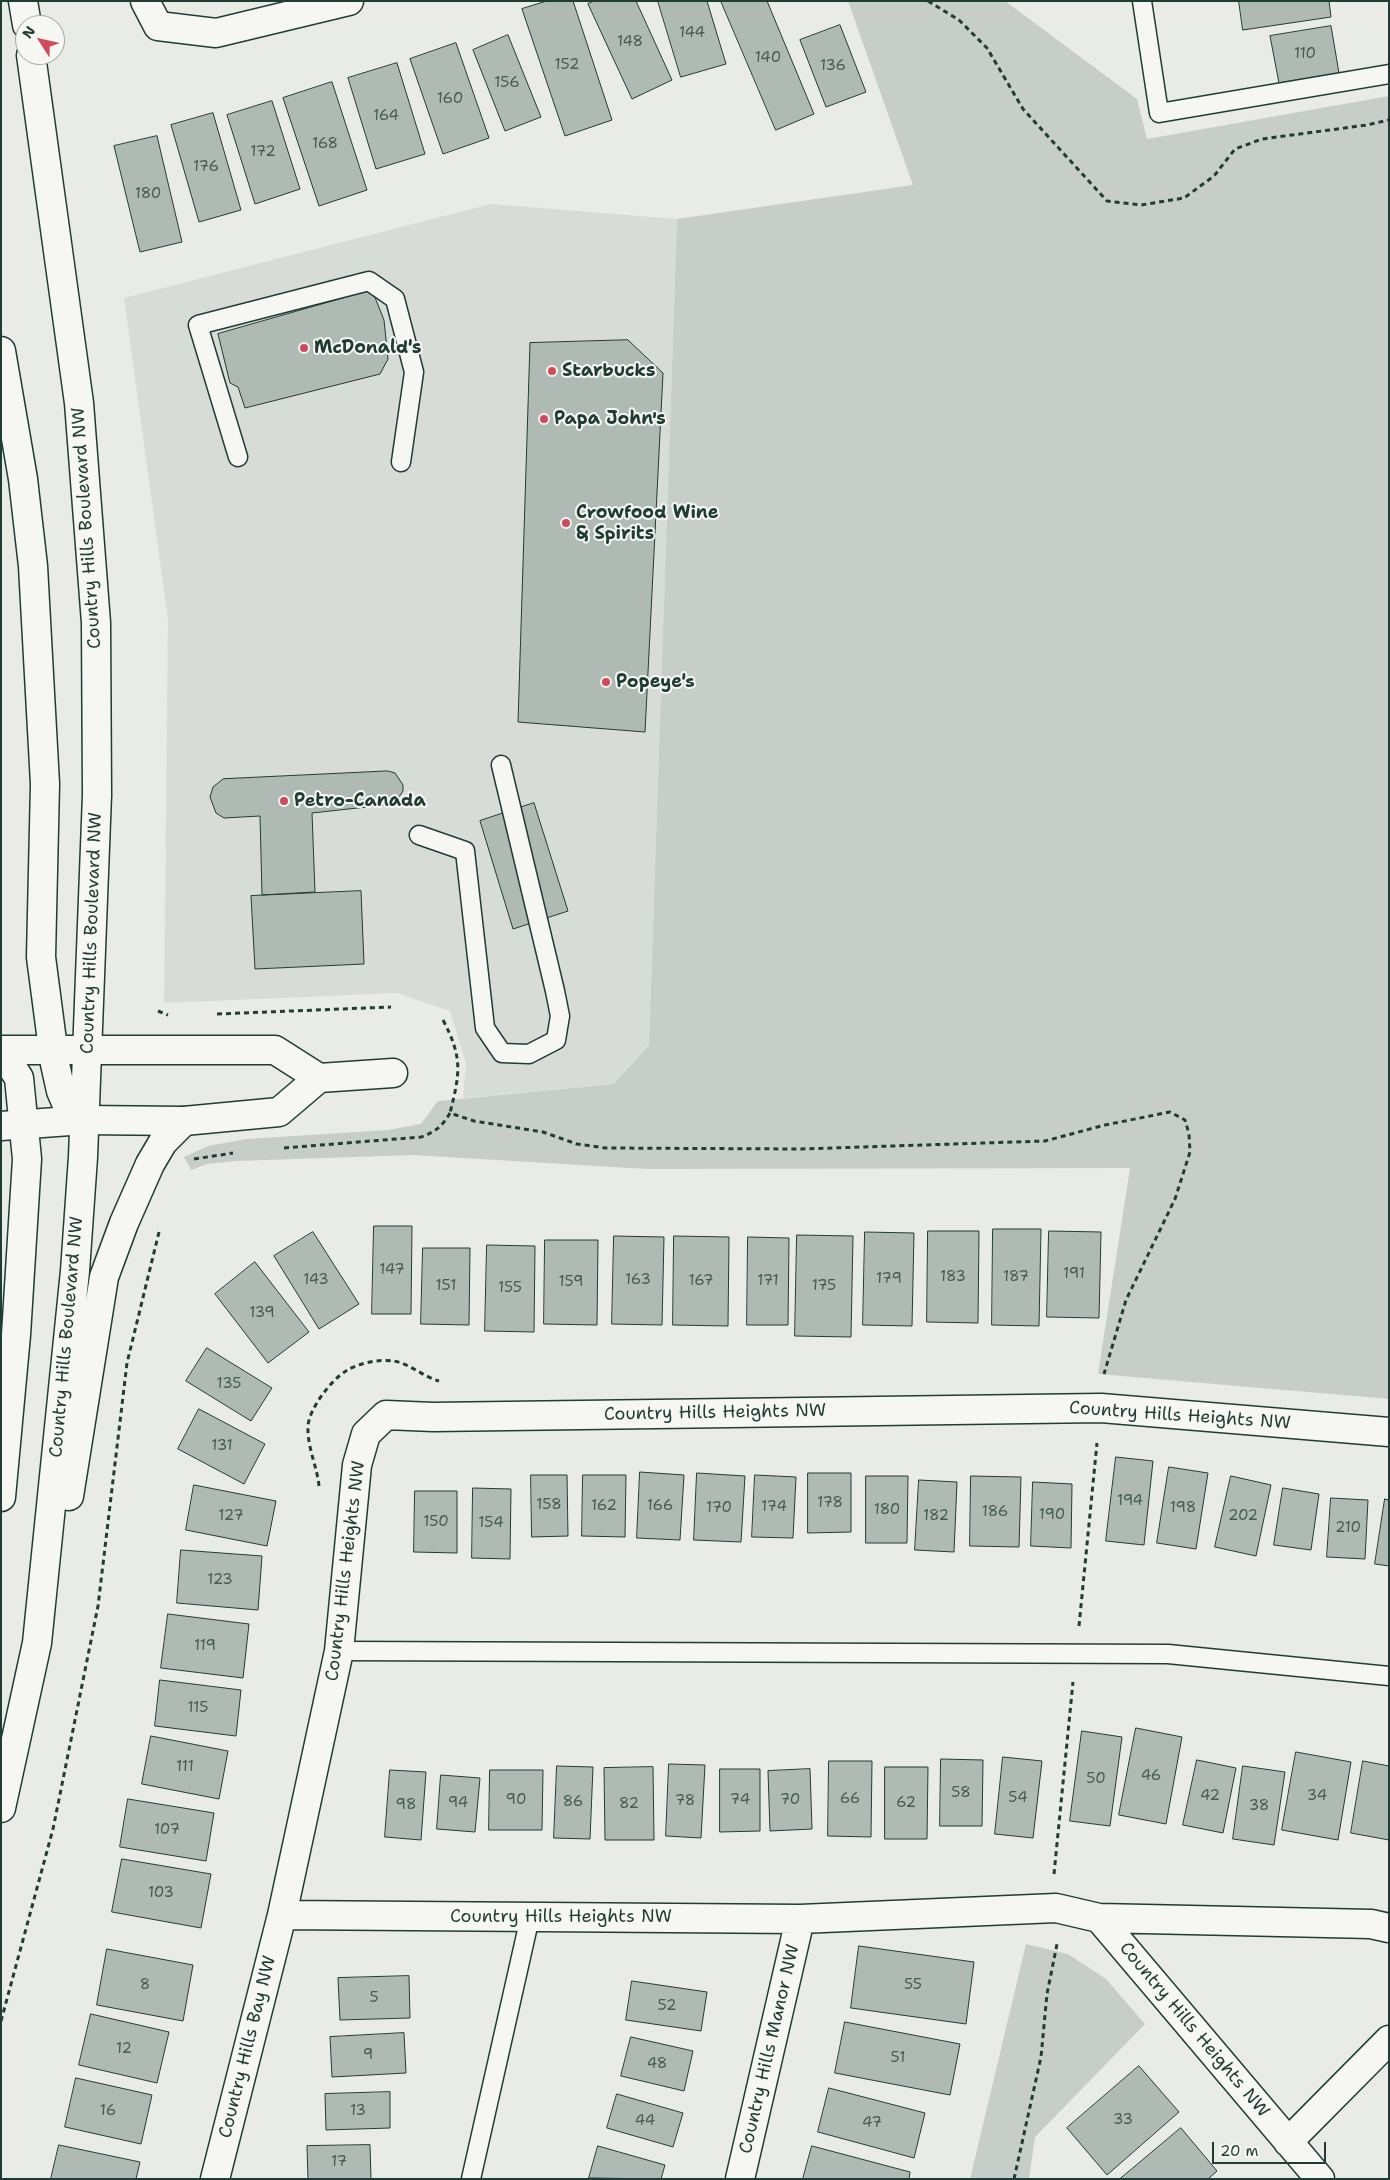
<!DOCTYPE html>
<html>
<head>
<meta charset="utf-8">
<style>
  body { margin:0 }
  #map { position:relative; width:1390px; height:2180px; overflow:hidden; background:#e9ebe7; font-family:"Shantell Sans",sans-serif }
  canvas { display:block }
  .frame { position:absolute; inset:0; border:2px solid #1f3d34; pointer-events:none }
  .north { position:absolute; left:15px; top:15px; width:50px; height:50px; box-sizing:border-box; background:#f6f6f2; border:1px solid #a0aca6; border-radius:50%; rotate:305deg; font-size:14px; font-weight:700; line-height:20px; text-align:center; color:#1f3d34 }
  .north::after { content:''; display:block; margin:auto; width:18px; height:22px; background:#d1495b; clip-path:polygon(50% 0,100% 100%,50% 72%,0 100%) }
  .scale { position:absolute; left:1212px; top:2142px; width:114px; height:22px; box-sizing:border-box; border:2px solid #1f3d34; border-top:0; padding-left:6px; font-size:15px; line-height:18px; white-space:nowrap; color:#1f3d34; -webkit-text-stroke:4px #f6f6f2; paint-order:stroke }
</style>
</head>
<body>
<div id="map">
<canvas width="1390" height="2180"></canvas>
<div class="frame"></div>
<div class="north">N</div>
<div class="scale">20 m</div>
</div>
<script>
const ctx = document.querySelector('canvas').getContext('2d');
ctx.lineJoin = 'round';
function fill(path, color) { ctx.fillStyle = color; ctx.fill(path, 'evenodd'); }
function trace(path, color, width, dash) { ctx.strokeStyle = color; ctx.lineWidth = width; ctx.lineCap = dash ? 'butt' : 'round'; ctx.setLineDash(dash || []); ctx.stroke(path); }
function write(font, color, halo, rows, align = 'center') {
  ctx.font = font + ' "Shantell Sans",sans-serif'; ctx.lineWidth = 4; ctx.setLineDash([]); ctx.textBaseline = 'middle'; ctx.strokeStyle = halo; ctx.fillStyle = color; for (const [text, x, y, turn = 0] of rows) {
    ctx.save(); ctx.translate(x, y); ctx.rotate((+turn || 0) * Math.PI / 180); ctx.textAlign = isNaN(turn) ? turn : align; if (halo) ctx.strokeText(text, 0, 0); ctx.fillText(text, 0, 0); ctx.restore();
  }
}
fill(new Path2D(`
  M491,204l186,15 -28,826 -35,39 -151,14 3,-34 -16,-53 -53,-18 -233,10 4,-383 -44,-322z`), '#d8dcd8');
fill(new Path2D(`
  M848,1h157l132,98 10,40 242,-43v1303l-291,-25 32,-206 -483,1 -234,-14 -177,6 -29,3 -16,6 -7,-13 24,-11 39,-7 141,-9 33,-6 17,-23 176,-17 35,-39 28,-826 236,-34z
  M1026,1944l42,10 38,25 39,45 -110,113 -6,42h-59z`), '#c7cec9');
const building = new Path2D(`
  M547,1h26l39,119 -47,16 -43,-127z
  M594,1h42l36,79 -40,19 -44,-95z
  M658,1h49l19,63 -45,13z
  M721,1h46l47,113 -38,16z
  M1239,1h90l2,16 -88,13z
  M840,25l26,67 -40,15 -26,-67z
  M1331,26l8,47 -60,10 -9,-47z
  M508,35l33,82 -36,14 -32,-81z
  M456,43l33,95 -46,16 -33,-95z
  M397,63l28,91 -49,15 -28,-91z
  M332,82l35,108 -48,16 -36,-108z
  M272,101l28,88 -45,15 -28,-89z
  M213,113l28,97 -42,12 -28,-97z
  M157,136l25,106 -42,10 -26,-106z
  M372,290l12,30 4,39 -8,15 -135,34 -7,-21 -8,-4 -12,-49z
  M628,340l35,33 -18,359 -127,-10 12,-379z
  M388,771l7,2 8,12v6l-9,13 -82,9 3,79 -53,3 -2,-79 -36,2 -8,-5 -6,-16 3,-10 10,-8z
  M534,803l34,108 -55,18 -33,-108z
  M361,891l3,73 -109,5 -4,-73z
  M374,1226h38l-1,88h-39z
  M993,1229h48l-2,97 -47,-1z
  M928,1231h51l-1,92 -51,-1z
  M1049,1231l52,1 -2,86 -52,-1z
  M313,1232l46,72 -40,25 -45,-73z
  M865,1232l49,1 -2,93 -49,-1z
  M797,1235l56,1 -2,101 -56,-1z
  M614,1236l50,1 -2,88 -50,-1z
  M674,1236l55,1 -1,89 -55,-1z
  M748,1237l41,1 -1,87h-41z
  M545,1240h53l-1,85 -53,-1z
  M487,1245l48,1 -1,86 -49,-1z
  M423,1248h47l-1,77 -48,-1z
  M255,1262l54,70 -41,31 -53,-69z
  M207,1348l65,40 -21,33 -65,-40z
  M199,1409l66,35 -21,40 -66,-35z
  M1116,1457l37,4 -9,84 -38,-4z
  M1169,1467l39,6 -12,76 -39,-6z
  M640,1472l44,3 -4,65 -43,-2z
  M697,1473l48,3 -4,66 -47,-2z
  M808,1473h43v59l-43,1z
  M531,1475h36l1,61 -36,1z
  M583,1475h43l-1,62 -43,-1z
  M755,1475l41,2 -3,61 -41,-1z
  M866,1476h42l-1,67h-41z
  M971,1476l50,1 -2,70 -49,-1z
  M1231,1476l40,9 -15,71 -41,-9z
  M919,1480l38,2 -3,70 -39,-2z
  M1033,1482l39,2 -1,64 -40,-2z
  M194,1485l82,16 -9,45 -81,-16z
  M473,1488l38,1 -1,70 -38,-1z
  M1283,1488l36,6 -8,56 -37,-5z
  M415,1491h42v62l-43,-1z
  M1331,1498l37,2 -3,59 -38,-2z
  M1385,1499l4,1v66l-14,-2z
  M181,1550l81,6 -4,54 -81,-7z
  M168,1614l81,10 -6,54 -82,-10z
  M160,1680l81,10 -5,46 -81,-10z
  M1136,1728l46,9 -16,87 -47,-9z
  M1082,1731l40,6 -12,89 -40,-5z
  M151,1736l77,15 -9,48 -77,-15z
  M1296,1752l55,10 -13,78 -56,-10z
  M1003,1757l39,4 -9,77 -38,-4z
  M941,1759l42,1 -1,66h-42z
  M1197,1760l39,8 -13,65 -40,-8z
  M829,1761h43l-1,76 -43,-1z
  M1363,1761l26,5v74l-38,-7z
  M669,1764l36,1 -4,73 -35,-2z
  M557,1766l36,1 -3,72 -36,-1z
  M1243,1766l42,6 -11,73 -41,-6z
  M653,1767l1,73h-49l-1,-72z
  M885,1767h43l-1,72h-42z
  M720,1769h40v62l-40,1z
  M810,1769l2,60 -42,2 -2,-60z
  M390,1770l36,2 -5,68 -36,-3z
  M490,1770h53l-1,60h-53z
  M441,1775l39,3 -5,54 -38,-3z
  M128,1799l86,14 -8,48 -86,-14z
  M122,1859l89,15 -10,54 -89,-16z
  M859,1946l115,16 -8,62 -115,-16z
  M107,1949l86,16 -10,56 -86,-16z
  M409,1976l1,42 -70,2 -2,-42z
  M632,1981l75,11 -6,39 -75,-11z
  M91,2014l78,18 -12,51 -78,-18z
  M845,2022l115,22 -10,51 -115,-22z
  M404,2033l2,40 -74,4 -2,-40z
  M631,2037l62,14 -9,40 -63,-15z
  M1139,2066l40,46 -72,63 -40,-47z
  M76,2078l76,17 -11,49 -76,-17z
  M829,2088l96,25 -11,45 -96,-26z
  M390,2092v36l-64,2 -1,-36z
  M617,2094l66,19 -10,34 -66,-19z
  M1181,2128l36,43 -9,8h-88z
  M59,2145l81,17 -4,17h-85z
  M370,2145l1,34h-63l-1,-33z
  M598,2146l67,19 -4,14 -72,-1z
  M812,2146l98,26 -1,7h-106z`);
fill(building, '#b0bab5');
trace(building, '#1f3d34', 1);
const service = new Path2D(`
  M1142,1l17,112 230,-39
  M238,457l-40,-132 171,-44 26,18 19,73 -13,90
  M419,835l46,16 20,177 17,25 27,1 27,-14 4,-24 -5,-25 -54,-226
  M339,1651l829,3 221,22
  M471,2179l59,-262`);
const minor = new Path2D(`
  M145,1l13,25 58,7 133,-32
  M88,1050h187l44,28
  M84,1120l100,1 95,-9 40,-34 74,-5
  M1099,1918l272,6 18,4
  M1288,2142l101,-102
  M215,2179l67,-264
  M740,2179l60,-260
  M1320,2179l-221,-261 -43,-10 -256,11 -518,-4 57,-264 18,-186 9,-31 20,-19 47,2 668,-9 288,24`);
const tertiary = new Path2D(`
  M1,1050h87
  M1,1126l83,-6`);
const secondary = new Path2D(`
  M23,1l4,24
  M1,351l22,128 10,87 12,218 -4,173 14,107 6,27 6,14 17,15
  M1,1056l7,5 11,17 8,81 -11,176 -15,162
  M69,1496l35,-219 20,-54 26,-59 13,-22 21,-21
  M1,1808l36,-165 38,-372 8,-114 14,-362 -1,-172 -17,-220 -48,-348`);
trace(service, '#1f3d34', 21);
trace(minor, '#1f3d34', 31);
trace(tertiary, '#1f3d34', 31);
trace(secondary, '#1f3d34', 31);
trace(new Path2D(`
  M928,1l31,19 28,28 36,61 84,92 34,4 43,-7 30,-22 21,-27 27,-10 105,-14 22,-5
  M158,1011l10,4
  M217,1014l174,-7
  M443,1020c20,38 17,53 7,93
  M284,1148l137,-11c14,-5 21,-10 29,-24l24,8 69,11 34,12 28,4 196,1 244,-8 60,-16 65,-13 15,8 4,14 1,18 -15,47 -49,101 -22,74
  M194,1159l39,-6
  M319,1486c-2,-20 -12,-39 -11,-60 1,-17 23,-46 38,-55 12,-8 33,-12 48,-10 16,3 30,16 45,20
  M1079,1626l18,-183
  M1054,1874l19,-192
  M1,2021l52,-192 45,-223 29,-243 32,-131
  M1014,2179l27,-122 6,-63 10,-50`), '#1f3d34', 3, [5, 4]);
trace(service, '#f6f6f2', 18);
trace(minor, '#f6f6f2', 28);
trace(tertiary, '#f6f6f2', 28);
trace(secondary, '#f6f6f2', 28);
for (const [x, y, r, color] of [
  [304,348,5,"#d1495b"],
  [552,371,5,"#d1495b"],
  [544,419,5,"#d1495b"],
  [566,523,5,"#d1495b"],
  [606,682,5,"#d1495b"],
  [284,801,5,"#d1495b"]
]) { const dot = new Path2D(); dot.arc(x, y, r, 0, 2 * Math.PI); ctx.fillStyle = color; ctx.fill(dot); trace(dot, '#f6f6f2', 2); }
write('15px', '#435c54', null, [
  ["144",692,33],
  ["148",630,42],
  ["110",1305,54],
  ["140",768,58],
  ["152",567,65],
  ["136",833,66],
  ["156",507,83],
  ["160",450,99],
  ["164",386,116],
  ["168",325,144],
  ["172",263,152],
  ["176",206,167],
  ["180",148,194],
  ["147",392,1270],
  ["191",1074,1274],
  ["183",953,1277],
  ["187",1016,1277],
  ["179",889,1279],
  ["143",316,1280],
  ["163",638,1280],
  ["167",701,1281],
  ["171",768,1281],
  ["159",571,1282],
  ["151",446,1286],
  ["175",824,1286],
  ["155",510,1288],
  ["139",262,1313],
  ["135",229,1384],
  ["131",222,1446],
  ["194",1130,1501],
  ["178",830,1503],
  ["158",549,1505],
  ["162",604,1506],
  ["166",660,1506],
  ["174",774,1507],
  ["170",719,1508],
  ["198",1183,1508],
  ["180",887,1510],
  ["186",995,1512],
  ["190",1052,1515],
  ["127",231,1516],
  ["182",936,1516],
  ["202",1243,1516],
  ["150",436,1522],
  ["154",491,1523],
  ["210",1348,1528],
  ["123",220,1580],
  ["119",205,1646],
  ["115",198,1708],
  ["111",185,1767],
  ["46",1151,1776],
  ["50",1096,1779],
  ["58",961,1793],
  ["42",1210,1796],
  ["34",1317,1796],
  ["54",1018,1798],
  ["66",850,1799],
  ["90",516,1800],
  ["74",740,1800],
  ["70",790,1800],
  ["78",685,1801],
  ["86",573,1802],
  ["94",458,1803],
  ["62",906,1803],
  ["82",629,1804],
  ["98",406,1805],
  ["38",1259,1806],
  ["107",167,1830],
  ["103",161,1893],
  ["8",145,1985],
  ["55",913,1985],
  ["5",374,1998],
  ["52",667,2006],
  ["12",124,2049],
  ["9",368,2055],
  ["51",898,2058],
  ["48",657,2064],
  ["16",108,2111],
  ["13",358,2111],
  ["33",1123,2120],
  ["44",645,2121],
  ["47",872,2123],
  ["17",339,2162]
]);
write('bold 18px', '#1f3d34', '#f6f6f2', [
  ["McDonald's",314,348],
  ["Starbucks",562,371],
  ["Papa John's",554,419],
  ["Crowfood Wine",576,513],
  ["& Spirits",576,534],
  ["Popeye's",616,682],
  ["Petro-Canada",294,801]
], 'left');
write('18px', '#1f3d34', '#f6f6f2', [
  ["Country Hills Boulevard NW",87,528,-94],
  ["Country Hills Boulevard NW",92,933,-88],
  ["Country Hills Boulevard NW",67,1337,-85],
  ["Country Hills Heights NW",715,1413,-1],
  ["Country Hills Heights NW",1180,1416,4],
  ["Country Hills Heights NW",346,1571,-83],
  ["Country Hills Heights NW",561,1917],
  ["Country Hills Heights NW",1194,2030,50],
  ["Country Hills Bay NW",248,2047,-76],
  ["Country Hills Manor NW",770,2049,-77]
]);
</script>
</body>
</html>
